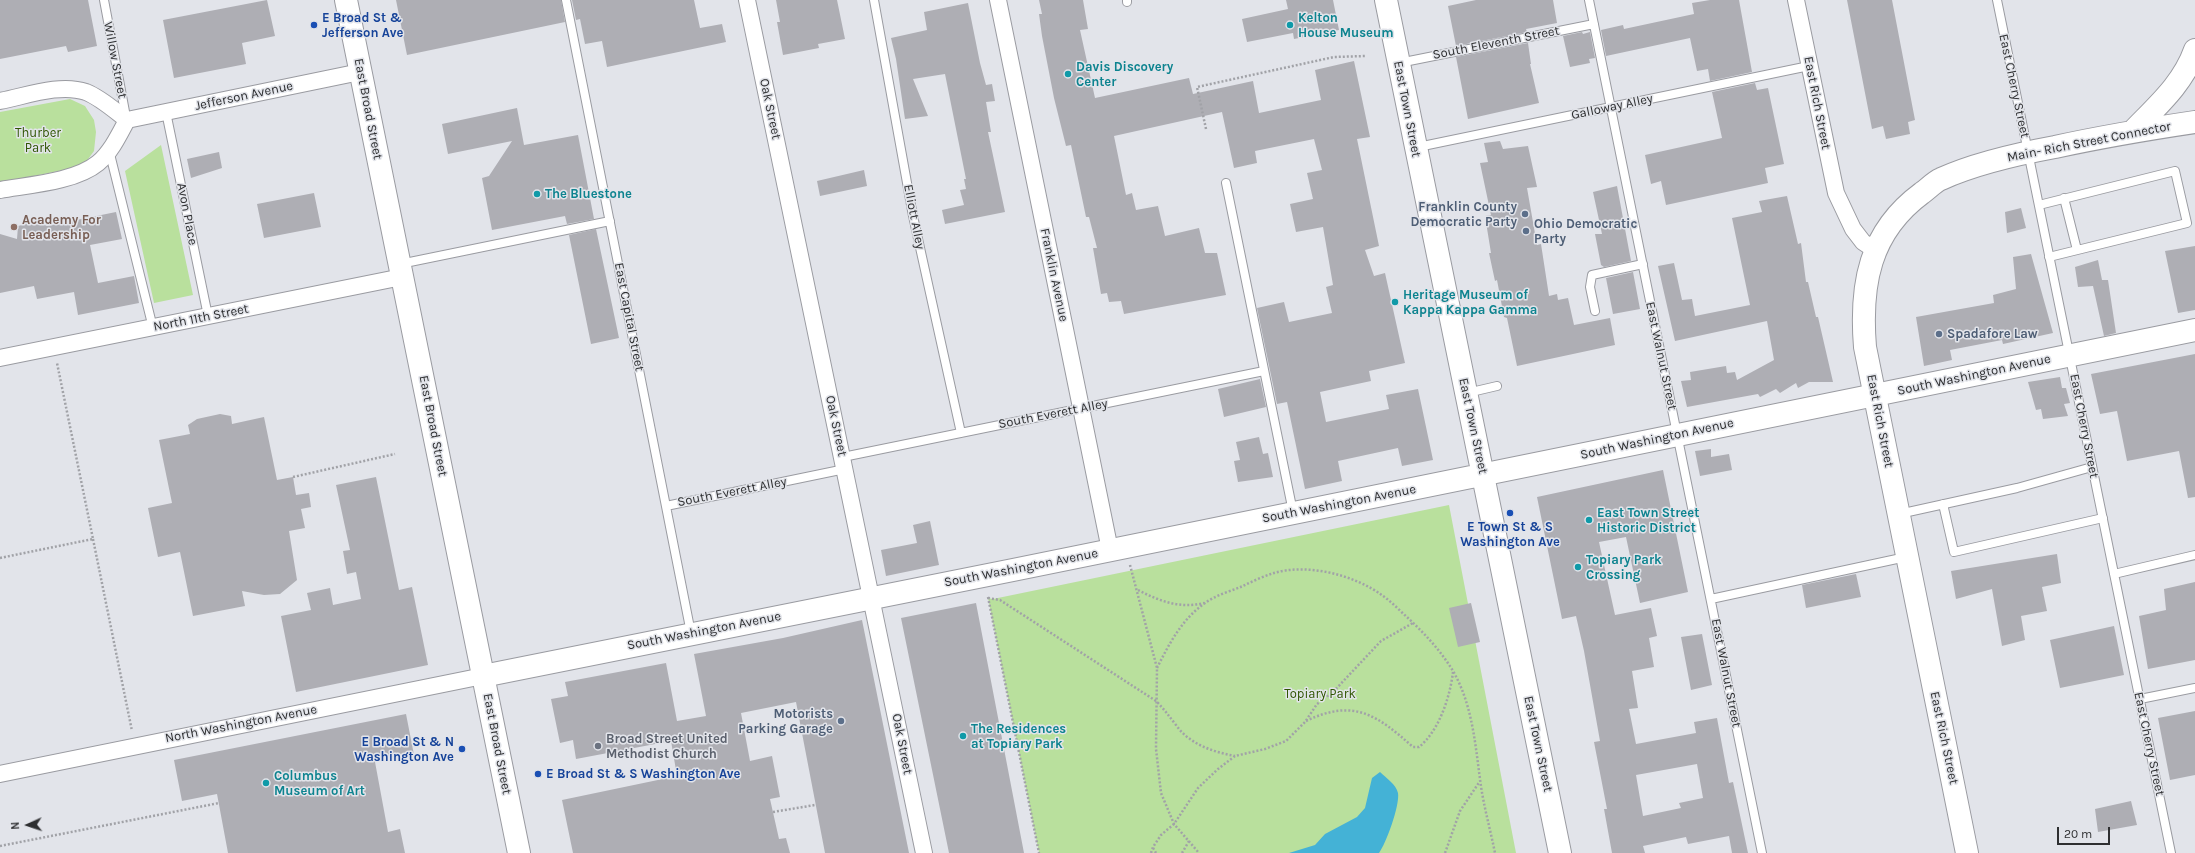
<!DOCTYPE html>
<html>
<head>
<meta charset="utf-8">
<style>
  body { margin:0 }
  #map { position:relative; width:2195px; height:853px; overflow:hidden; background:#e2e4ea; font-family:Karla,sans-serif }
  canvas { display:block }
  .north { position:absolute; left:8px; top:805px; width:40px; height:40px; -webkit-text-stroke:3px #e2e4ea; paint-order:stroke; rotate:267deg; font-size:11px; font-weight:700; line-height:16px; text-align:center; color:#2e2f31 }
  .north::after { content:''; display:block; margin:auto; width:14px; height:18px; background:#2e2f31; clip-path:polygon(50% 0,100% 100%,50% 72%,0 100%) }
  .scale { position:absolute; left:2057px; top:827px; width:53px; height:18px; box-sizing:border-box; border:2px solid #2e2f31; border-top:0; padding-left:5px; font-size:12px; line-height:14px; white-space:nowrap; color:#2e2f31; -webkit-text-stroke:3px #e2e4ea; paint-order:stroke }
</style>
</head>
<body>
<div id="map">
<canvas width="2195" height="853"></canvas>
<div class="north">N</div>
<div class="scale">20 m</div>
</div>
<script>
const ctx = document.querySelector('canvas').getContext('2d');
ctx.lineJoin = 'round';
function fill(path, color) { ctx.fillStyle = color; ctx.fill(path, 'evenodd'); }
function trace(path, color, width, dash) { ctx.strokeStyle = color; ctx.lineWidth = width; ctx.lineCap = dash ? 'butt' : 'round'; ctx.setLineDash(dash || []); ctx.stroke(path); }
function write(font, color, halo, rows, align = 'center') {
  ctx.font = font + ' Karla,sans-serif'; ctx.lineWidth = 3; ctx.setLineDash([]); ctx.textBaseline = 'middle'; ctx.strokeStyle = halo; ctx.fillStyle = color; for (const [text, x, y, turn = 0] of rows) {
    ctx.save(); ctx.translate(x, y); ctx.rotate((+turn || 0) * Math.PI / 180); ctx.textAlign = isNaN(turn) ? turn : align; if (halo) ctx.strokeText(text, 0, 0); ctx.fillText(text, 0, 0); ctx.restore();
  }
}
fill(new Path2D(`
  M70,99l15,7 9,14 2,12 -2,19 -11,15 -83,17v-71z
  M161,145l32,150 -39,8 -29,-132z
  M1449,505l67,348h-477l-51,-255 5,1z`), '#b9e09d');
fill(new Path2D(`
  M1380,772c6,6 16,12 18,21 2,12 -12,51 -19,60h-90l26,-8 10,-11 32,-17 8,-9 7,-30z`), '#44b2d6');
fill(new Path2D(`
  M0,0h88l9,46 -29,6 -2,-6 -66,13z
  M267,0l8,36 -33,7 4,21 -72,14 -11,-58z
  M396,0h165l4,22 -158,33z
  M572,0h122l6,28 22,-4 4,18 -119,25 -5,-26 -17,3 -5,-25 -4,1z
  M776,0h61l8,39 -27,5 1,4 -36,7 -6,-33h3z
  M1039,0h44l5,29 -8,1 15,68 94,-20 4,16 60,-13 6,32 62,-13 -6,-30 39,-9 16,76 -13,2 22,107 -14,4 9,26 11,-3 20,90 -36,8 2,10 -51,11 6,30 63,-13 -3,-14 32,-6 15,71 -31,6 -4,-18 -60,13 4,20 -37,8 -18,-87 -10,2 -20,-96 27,-6 5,20 43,-9 -6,-26 7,-2 -10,-58 -27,5 -6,-28 23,-5 -6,-26 15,-3 -8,-31 -59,12 2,12 -23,5 -12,-56 -108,24 12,59 6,-2 4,17 22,-4 7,30 34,-8 6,25h12l9,42 -102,19 -3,-13 -12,1 -2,-9 -6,1 -8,-46h4l-8,-31h-3l-15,-72 -5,1 -12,-48 -12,-62 -3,-22h3z
  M1286,0h47l6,30 -45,9 -1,-6 -46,9 -5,-23 46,-10z
  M1476,0h77l4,23 -31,6 1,3 -71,14 -8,-40z
  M1710,0h29l13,72 -42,9 -2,-12 -11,2 -7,-33 -84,18 -5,-26 22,-5 1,4 70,-15 -2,-11z
  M1847,0h45l23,120 -7,2 2,12 -24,5 -3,-13 -11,3z
  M968,3l12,60 6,22 6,-1 3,17 -9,1 5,30h-3l17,80 -60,12 -3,-14 22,-5 -4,-15 6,-1 -2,-10h2l-21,-105 -32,5 15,37 -23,3 -9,-60 -5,-21 36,-8 -3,-18z
  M1582,32l1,2 7,-2 5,26 -6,1 1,4 -20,4 -7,-31z
  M1528,43l3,21h-1l9,39 -71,16 -12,-62z
  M1755,83l2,7 11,-2 16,76 -19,4 3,15 -102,22 -5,-24 -10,3 -6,-29 77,-17 -10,-46z
  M517,108l7,37 54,-10 16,84 -27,5 -2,-8 -73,14 -10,-52 7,-2 23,-35 -64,13 -6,-30z
  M1500,141l3,8 25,-3 9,41 -10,1 10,57 4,-1 8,52 8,-2 1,6 10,-2 6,27 36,-7 5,27 -98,21 -10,-48 -3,-1 -7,-37 -2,1 -6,-28h2l-6,-37 6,-1 -11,-52 8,-1 -4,-19z
  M219,152l3,16 -31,10 -4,-19z
  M864,170l3,16 -47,10 -3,-15z
  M1617,186l14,75 -27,6 -3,-2 -6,-31h7l-9,-42z
  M314,193l7,34 -57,11 -7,-34z
  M1787,196l11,48 3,-1 5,39h2l8,35h2l15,65h-24l-11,6 -2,-5 -16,10 -4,-4 -16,8 -2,-3 -71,13 -6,-26 10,-1 -1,-8 36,-6 1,7 8,-1 2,8 37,-20 -7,-39 -92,20 -17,-75 16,-3 8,37 10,-1 3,17 55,-11 -18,-87 30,-6 -3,-11z
  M2021,208l5,20 -19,5 -2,-21z
  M116,212l6,27 -32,6 8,38 36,-7 5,27 -61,12 -4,-23 -37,7 -3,-13 -34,7v-59l17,5 1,-13 8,-2 6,-4 15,6z
  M596,229l23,109 -28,6 -22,-109z
  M2195,246v64l-17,3 -13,-62z
  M2031,254l22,79 -50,11 -1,-4 -52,10 2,10 -28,6 -8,-49 78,-14 -1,-8 23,-6 -3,-32z
  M2098,260l4,20h6l8,53 -12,3 -11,-50 -15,1 -3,-20z
  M1633,272l7,37 -27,5 -7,-36z
  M2195,354v143l-7,1 -9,-47 -52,10 -10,-50 -17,3 -9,-40z
  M2060,377l2,11h4l4,15 -6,1 4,12 -25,3 -2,-10 -5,1 -8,-28z
  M1260,379l6,28 -42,10 -6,-28z
  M220,414l11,2 1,8 32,-7 13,63 16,-3 3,18 13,-2 2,14 -10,2 4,19 -16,3 8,49 -17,14 -16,1 -22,-4 3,15 -52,10 -13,-64 -22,5 -10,-49 24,-5 -13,-63 31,-6 -2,-9 9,-6z
  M1259,437l4,17 5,-1 5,24 -35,5 -4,-21 6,-1 -4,-18z
  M1711,449v8l18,-3 3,16 -32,6 -5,-25z
  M1663,470l25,122 -48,11 -14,-66 -27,5 16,73 36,-7 6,28 -8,2 5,29 -22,4 6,37 -9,1 7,35 60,-11 -2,-11 23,-4 12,65 4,-1 15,71h-16l-3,-17 -41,8 -2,-7 -43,9 2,7h-33l-8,-44h3l-13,-67 6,-1 -16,-90 -8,-35 -14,3 -25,-122zM1697,764l6,34 -24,5 2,5 -38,8 -7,-41z
  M376,477l23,113 13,-3 16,78 -132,27 -15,-76 30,-6 -4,-17 23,-5 3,17 28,-6 -5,-27 -9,2 -4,-23 7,-1 -14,-65z
  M930,521l9,44 -53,11 -5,-26 36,-7 -4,-18z
  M2057,554l4,29 -19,4 5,24 -26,5 4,24 -23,6 -10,-57 -36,10 -5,-28z
  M1856,574l5,23 -55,11 -4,-23z
  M2195,582v78l-47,9 -9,-53 27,-6 -2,-21z
  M976,603l48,250h-75l-48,-235z
  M1471,603l9,39 -22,5 -9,-39z
  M862,620l47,233h-84l-29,-151 -55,11 9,48 22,-5 8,41 -10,2 9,40 7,-1 4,15h-217l-11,-53 115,-24 -6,-35 -95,18 -3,-19 -13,3 -9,-44 17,-3 -3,-14 101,-19 11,58 29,-5 -12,-62 89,-16z
  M2114,626l10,49 -64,13 -10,-48z
  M1702,634l10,51 -21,5 -10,-53z
  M2195,711v64l-25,5 -12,-62z
  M406,714l8,41 -39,7 13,70 12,-3 5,24h-177l-11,-59 -35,7 -8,-41z
  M2131,801l6,24 -39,7 -3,-23z`), '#aeaeb4');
const lane = new Path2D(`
  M104,0l22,117
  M566,0l125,633
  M874,0l39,216 48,217
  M1127,0v2
  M1589,0l173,853
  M1997,0l174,853
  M1399,63l195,-39
  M166,112l42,204
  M1418,147l391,-81
  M109,150l44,178
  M1226,183l67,329
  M2064,198l13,52
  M2039,205l136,-34 12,52 -138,34
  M400,264l210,-43
  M1595,311l-5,-24 2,-12 51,-11
  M1467,393l30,-7
  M843,457l421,-86
  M1943,504l11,48 149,-34
  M666,506l179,-37
  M1899,514l118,-26 75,-21
  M2114,574l81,-19
  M1711,599l195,-42
  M2140,699l55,-11`);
const street = new Path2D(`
  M747,0l177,853
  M998,0l112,550
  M1796,0l40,193 17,36 10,13 12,8
  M0,101c26,-5 60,-18 86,-9 15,6 28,18 41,28l233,-48
  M0,190c28,-5 75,-8 98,-27 13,-11 21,-28 29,-43
  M0,358l402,-81
  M0,774l483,-98`);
const secondary = new Path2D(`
  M1386,0l174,853
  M483,676l530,-106 1182,-240`);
const primary = new Path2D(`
  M346,0l173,853
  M2133,131c24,-25 50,-47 62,-81
  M1967,853l-102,-506c-5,-62 4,-115 57,-154 6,-4 12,-11 19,-14 35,-16 76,-25 114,-32 46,-10 93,-18 140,-25`);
trace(lane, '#9a9ba1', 10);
trace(street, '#9a9ba1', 18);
trace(secondary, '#9a9ba1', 24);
trace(primary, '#9a9ba1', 24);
trace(new Path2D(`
  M1206,129l-9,-42 137,-30 31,-1
  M293,477l102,-23
  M93,539l39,192
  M0,558l93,-19 -36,-176
  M1130,565l27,103 -1,81 5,44 13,31 25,29
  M1138,590c21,11 42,19 66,13
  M988,597l51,256
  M988,598l12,2 156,101c8,8 13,15 20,24 13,19 37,27 59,31
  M1157,668c12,-24 25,-49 48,-65 11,-8 26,-12 38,-17 10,-5 21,-10 31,-13 34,-10 81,2 109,23 9,6 17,15 25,22 17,16 33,33 45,53 19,33 22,71 27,108 3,25 10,49 15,74
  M1306,721c48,-23 71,-6 107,26h6c20,-16 31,-50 34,-75
  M773,812l42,-7
  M0,846l219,-43
  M1153,848l3,5
  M1151,853l2,-6 8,-12 13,-11 24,-36 20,-19 17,-13 30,-7 21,-8 19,-19 12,-18 17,-13 47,-50 32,-18
  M1182,853l7,-12
  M1445,853l15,-42 20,-30`), '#a1a2a7', 2.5, [2, 2]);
trace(lane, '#fff', 8);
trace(street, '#fff', 16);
trace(secondary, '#fff', 22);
trace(primary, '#fff', 22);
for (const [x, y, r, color] of [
  [314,25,4,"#1a4fb4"],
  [1290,25,4,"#0f9aa8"],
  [1068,74,4,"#0f9aa8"],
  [537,194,4,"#0f9aa8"],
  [1525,214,4,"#5c6f8a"],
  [14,227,4,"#8d6e63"],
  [1526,231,4,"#5c6f8a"],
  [1395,302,4,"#0f9aa8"],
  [1939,334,4,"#5c6f8a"],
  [1510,513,4,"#1a4fb4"],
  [1589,520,4,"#0f9aa8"],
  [1578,567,4,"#0f9aa8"],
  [841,721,4,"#5c6f8a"],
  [963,736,4,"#0f9aa8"],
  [598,746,4,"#6b7280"],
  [462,749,4,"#1a4fb4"],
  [538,774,4,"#1a4fb4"],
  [266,783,4,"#0f9aa8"]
]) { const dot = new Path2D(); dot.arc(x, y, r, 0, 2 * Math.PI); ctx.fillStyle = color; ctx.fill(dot); trace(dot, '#e2e4ea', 1.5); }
write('bold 13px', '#164399', '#e2e4ea', [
  ["E Broad St &",322,18],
  ["Jefferson Ave",322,33],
  ["E Town St & S",1510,527,"center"],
  ["Washington Ave",1510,542,"center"],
  ["E Broad St & N",454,742,"right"],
  ["Washington Ave",454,757,"right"],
  ["E Broad St & S Washington Ave",546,774]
], 'left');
write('bold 13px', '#0d838f', '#e2e4ea', [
  ["Kelton",1298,18],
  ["House Museum",1298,33],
  ["Davis Discovery",1076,67],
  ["Center",1076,82],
  ["The Bluestone",545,194],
  ["Heritage Museum of",1403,295],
  ["Kappa Kappa Gamma",1403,310],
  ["East Town Street",1597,513],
  ["Historic District",1597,528],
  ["Topiary Park",1586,560],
  ["Crossing",1586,575],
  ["The Residences",971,729],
  ["at Topiary Park",971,744],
  ["Columbus",274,776],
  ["Museum of Art",274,791]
], 'left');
write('13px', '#2e2f31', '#e2e4ea', [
  ["South Eleventh Street",1496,43,-11],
  ["Willow Street",115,60,79],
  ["East Cherry Street",2014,86,78],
  ["Jefferson Avenue",244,96,-12],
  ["East Rich Street",1817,103,79],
  ["Galloway Alley",1612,107,-12],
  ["East Broad Street",368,109,79],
  ["Oak Street",770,109,78],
  ["East Town Street",1407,109,79],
  ["Main- Rich Street Connector",2089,142,-11],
  ["Avon Place",187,214,79],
  ["Elliott Alley",914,217,79],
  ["Franklin Avenue",1054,275,78],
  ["East Capital Street",629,317,79],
  ["North 11th Street",201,318,-11],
  ["East Walnut Street",1661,356,78],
  ["South Washington Avenue",1974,375,-12],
  ["South Everett Alley",1053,414,-11],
  ["East Rich Street",1880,421,79],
  ["East Broad Street",433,426,79],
  ["Oak Street",836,426,78],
  ["East Town Street",1473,426,78],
  ["East Cherry Street",2084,426,79],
  ["South Washington Avenue",1657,439,-12],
  ["South Everett Alley",732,492,-11],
  ["South Washington Avenue",1339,504,-11],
  ["South Washington Avenue",1021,568,-11],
  ["South Washington Avenue",704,631,-11],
  ["East Walnut Street",1726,673,79],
  ["North Washington Avenue",241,724,-11],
  ["East Rich Street",1944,738,78],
  ["East Broad Street",497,744,79],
  ["Oak Street",902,744,79],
  ["East Town Street",1538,744,78],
  ["East Cherry Street",2149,744,78]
]);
write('13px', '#2f5501', '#e2e4ea', [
  ["Thurber",38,133],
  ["Park",38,148],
  ["Topiary Park",1320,694]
]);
write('bold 13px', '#4e5e75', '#e2e4ea', [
  ["Franklin County",1517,207],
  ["Democratic Party",1517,222],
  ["Ohio Democratic",1534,224,"left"],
  ["Party",1534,239,"left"],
  ["Spadafore Law",1947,334,"left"],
  ["Motorists",833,714],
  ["Parking Garage",833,729]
], 'right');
write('bold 13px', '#785e54', '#e2e4ea', [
  ["Academy For",22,220],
  ["Leadership",22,235]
], 'left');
write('bold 13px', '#5b616d', '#e2e4ea', [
  ["Broad Street United",606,739],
  ["Methodist Church",606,754]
], 'left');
</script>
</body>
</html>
